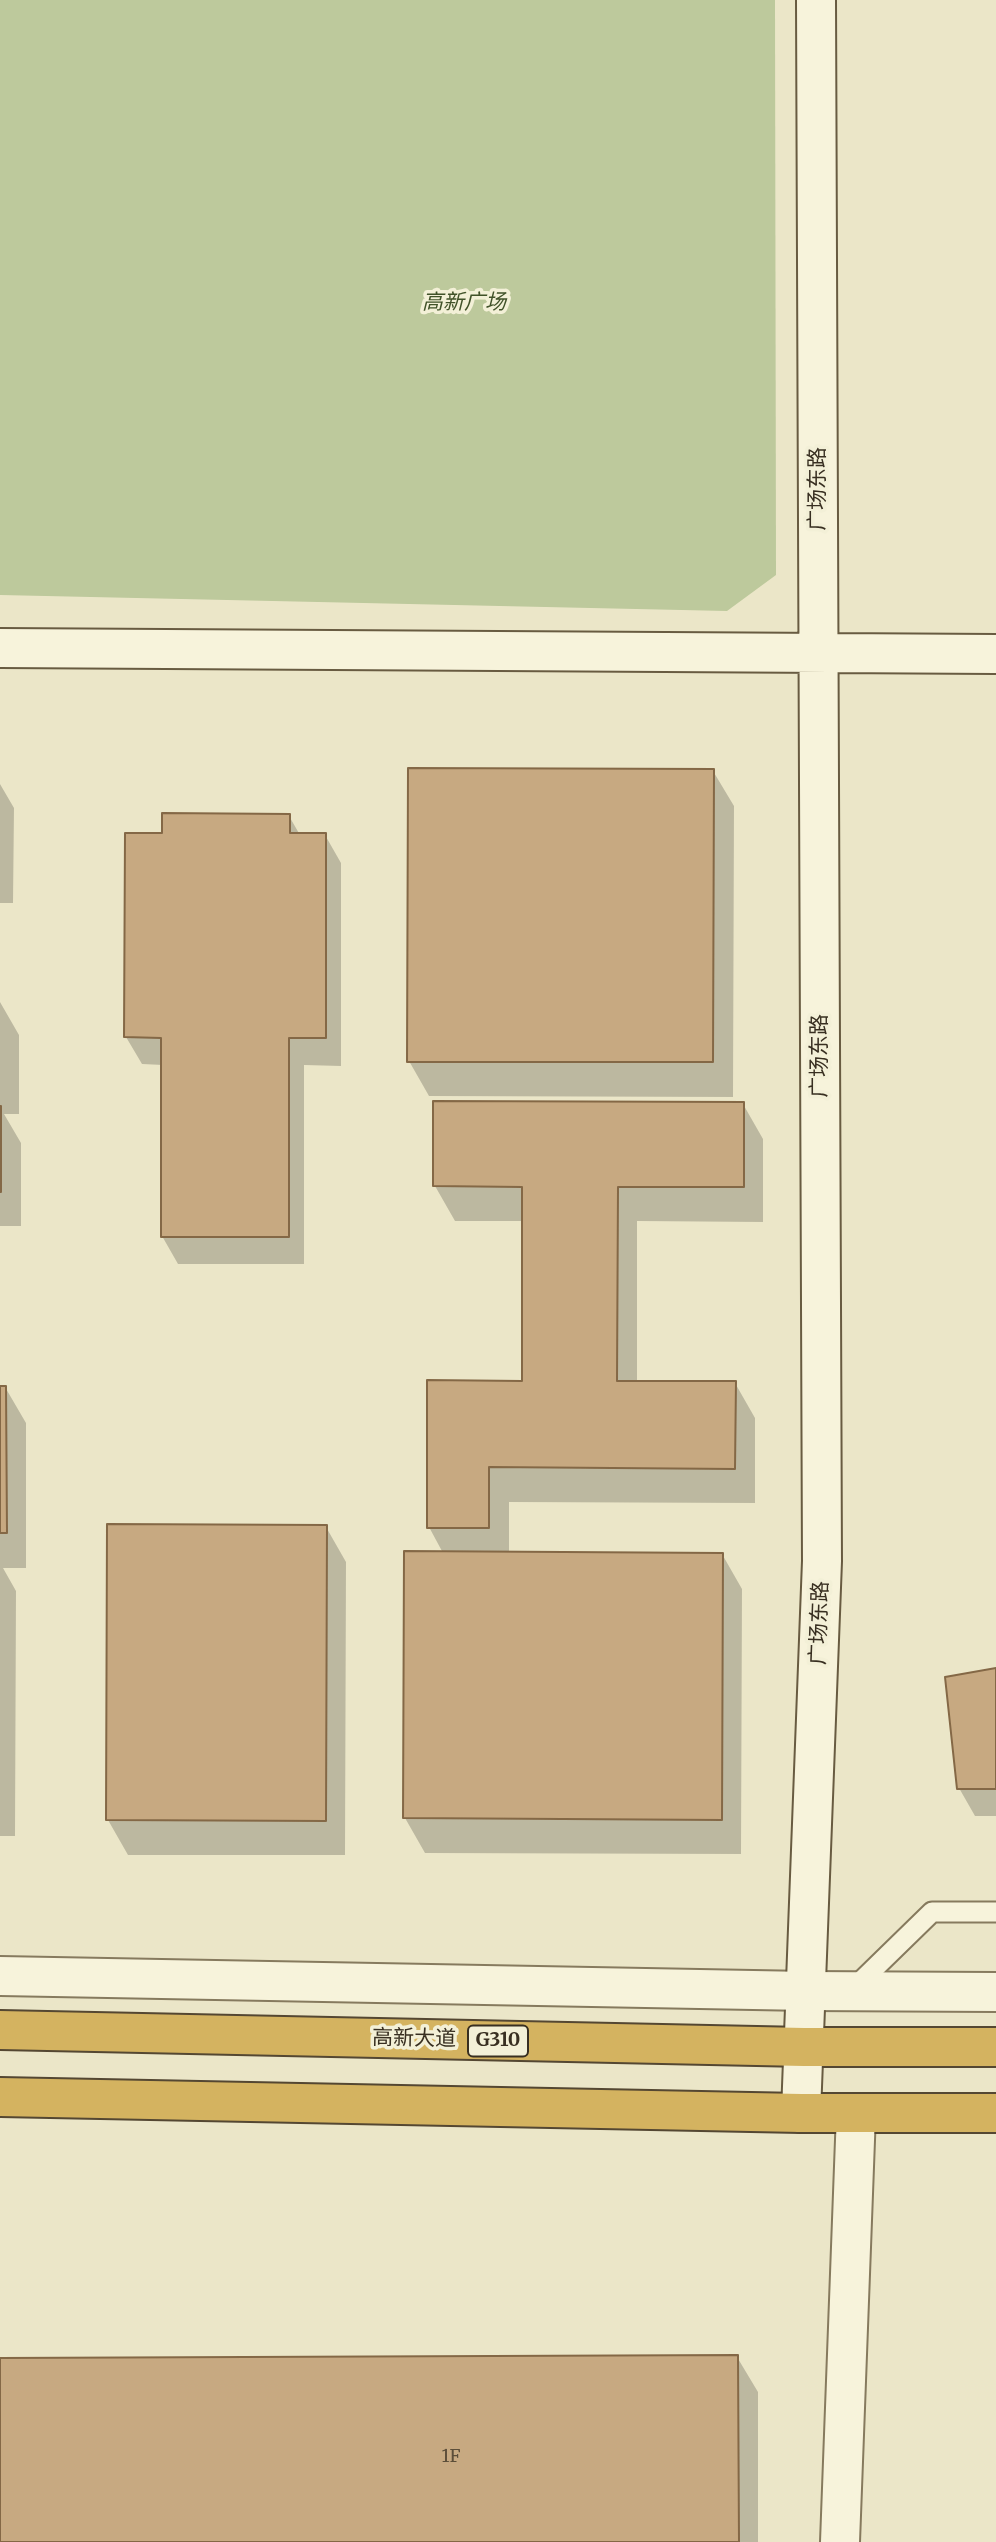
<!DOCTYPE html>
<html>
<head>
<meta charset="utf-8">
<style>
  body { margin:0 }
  canvas { display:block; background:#ebe6c8 }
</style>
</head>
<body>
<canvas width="996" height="2542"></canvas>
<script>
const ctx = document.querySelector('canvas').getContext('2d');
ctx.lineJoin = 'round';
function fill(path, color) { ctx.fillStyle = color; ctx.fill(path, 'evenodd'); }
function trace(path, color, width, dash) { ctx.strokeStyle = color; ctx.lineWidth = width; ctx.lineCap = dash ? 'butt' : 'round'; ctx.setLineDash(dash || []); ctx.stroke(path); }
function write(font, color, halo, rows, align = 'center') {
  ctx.font = font + ' Merriweather,"Noto Sans SC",serif'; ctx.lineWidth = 7; ctx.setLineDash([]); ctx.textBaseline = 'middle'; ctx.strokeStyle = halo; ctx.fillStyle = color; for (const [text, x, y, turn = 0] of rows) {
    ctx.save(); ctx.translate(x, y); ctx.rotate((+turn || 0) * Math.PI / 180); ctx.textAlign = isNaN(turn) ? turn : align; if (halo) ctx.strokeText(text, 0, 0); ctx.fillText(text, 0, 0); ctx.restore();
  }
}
fill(new Path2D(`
  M0,0h775l1,575 -49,36 -727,-16z`), '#bdc99c');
fill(new Path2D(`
  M713,771l21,35 -1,291 -304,-1 -20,-35z
  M0,784l14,24 -1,95h-13z
  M289,816l11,19h25l16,28v203l-37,-1v199h-126l-16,-28 1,-171 -21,-1 -16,-27 38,-202z
  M0,1002l19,33v79h-15l17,29v83h-21z
  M743,1104l20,35v83l-126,-1v162h98l20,35v85l-246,-1v51l213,1 20,35 -1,265 -316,-1 -20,-35 38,-265 -14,-26 94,-145 1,-161h-69l-20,-35z
  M0,1387h5l21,36v145h-23l13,23 -1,245h-15z
  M326,1527l20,35 -1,293h-217l-20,-35z
  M996,1670v146h-21l-16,-28z
  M737,2357l21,35v150h-758v-182z`), '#0003');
const building = new Path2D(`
  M408,768l306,1 -1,293h-306z
  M162,813l128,1v19h36v205h-37v199h-128v-199l-37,-1 1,-204h37z
  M433,1101l311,1v85h-126l-1,194h119l-1,88 -246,-2v61h-62v-148l95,1v-194l-89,-1z
  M0,1106h1v86h-1z
  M0,1386h6l1,147h-7z
  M107,1524l220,1 -1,296 -220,-1z
  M404,1551l319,2 -1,267 -319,-2z
  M996,1668v121h-39l-12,-112z
  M738,2355l1,187h-739v-184z`);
fill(building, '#c7a981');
trace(building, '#846846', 2);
const lane = new Path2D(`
  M851,1991l81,-79h64`);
const street = new Path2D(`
  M0,1976l807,15 189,1
  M840,2542l16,-429`);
const secondary = new Path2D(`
  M0,648l996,6
  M801,2113l21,-552 -6,-1561`);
const highway = new Path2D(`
  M0,2030l804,17h192
  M0,2097l801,16h195`);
trace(lane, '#867a5e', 23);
trace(street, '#867a5e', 42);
trace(secondary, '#685b41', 42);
trace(highway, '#544732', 42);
trace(lane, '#f7f3db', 19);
trace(street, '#f7f3db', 38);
trace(secondary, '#f7f3db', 38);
trace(highway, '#d4b360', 38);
write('18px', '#5c4e39', null, [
  ["1F",451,2457]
]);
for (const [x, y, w] of [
  [498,2041,60]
]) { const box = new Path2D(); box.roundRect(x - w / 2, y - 15.5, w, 31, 5); ctx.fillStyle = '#f3f0d7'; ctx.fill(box); trace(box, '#382f21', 2); }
write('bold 19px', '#382f21', null, [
  ["G310",498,2041]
]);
write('italic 21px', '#415229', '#f3f0d7', [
  ["高新广场",464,303]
]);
write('21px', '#382f21', '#f3f0d7', [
  ["广场东路",818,489,-90],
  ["广场东路",820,1056,-90],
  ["广场东路",820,1623,-88],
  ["高新大道",414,2039,1]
]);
</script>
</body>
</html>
